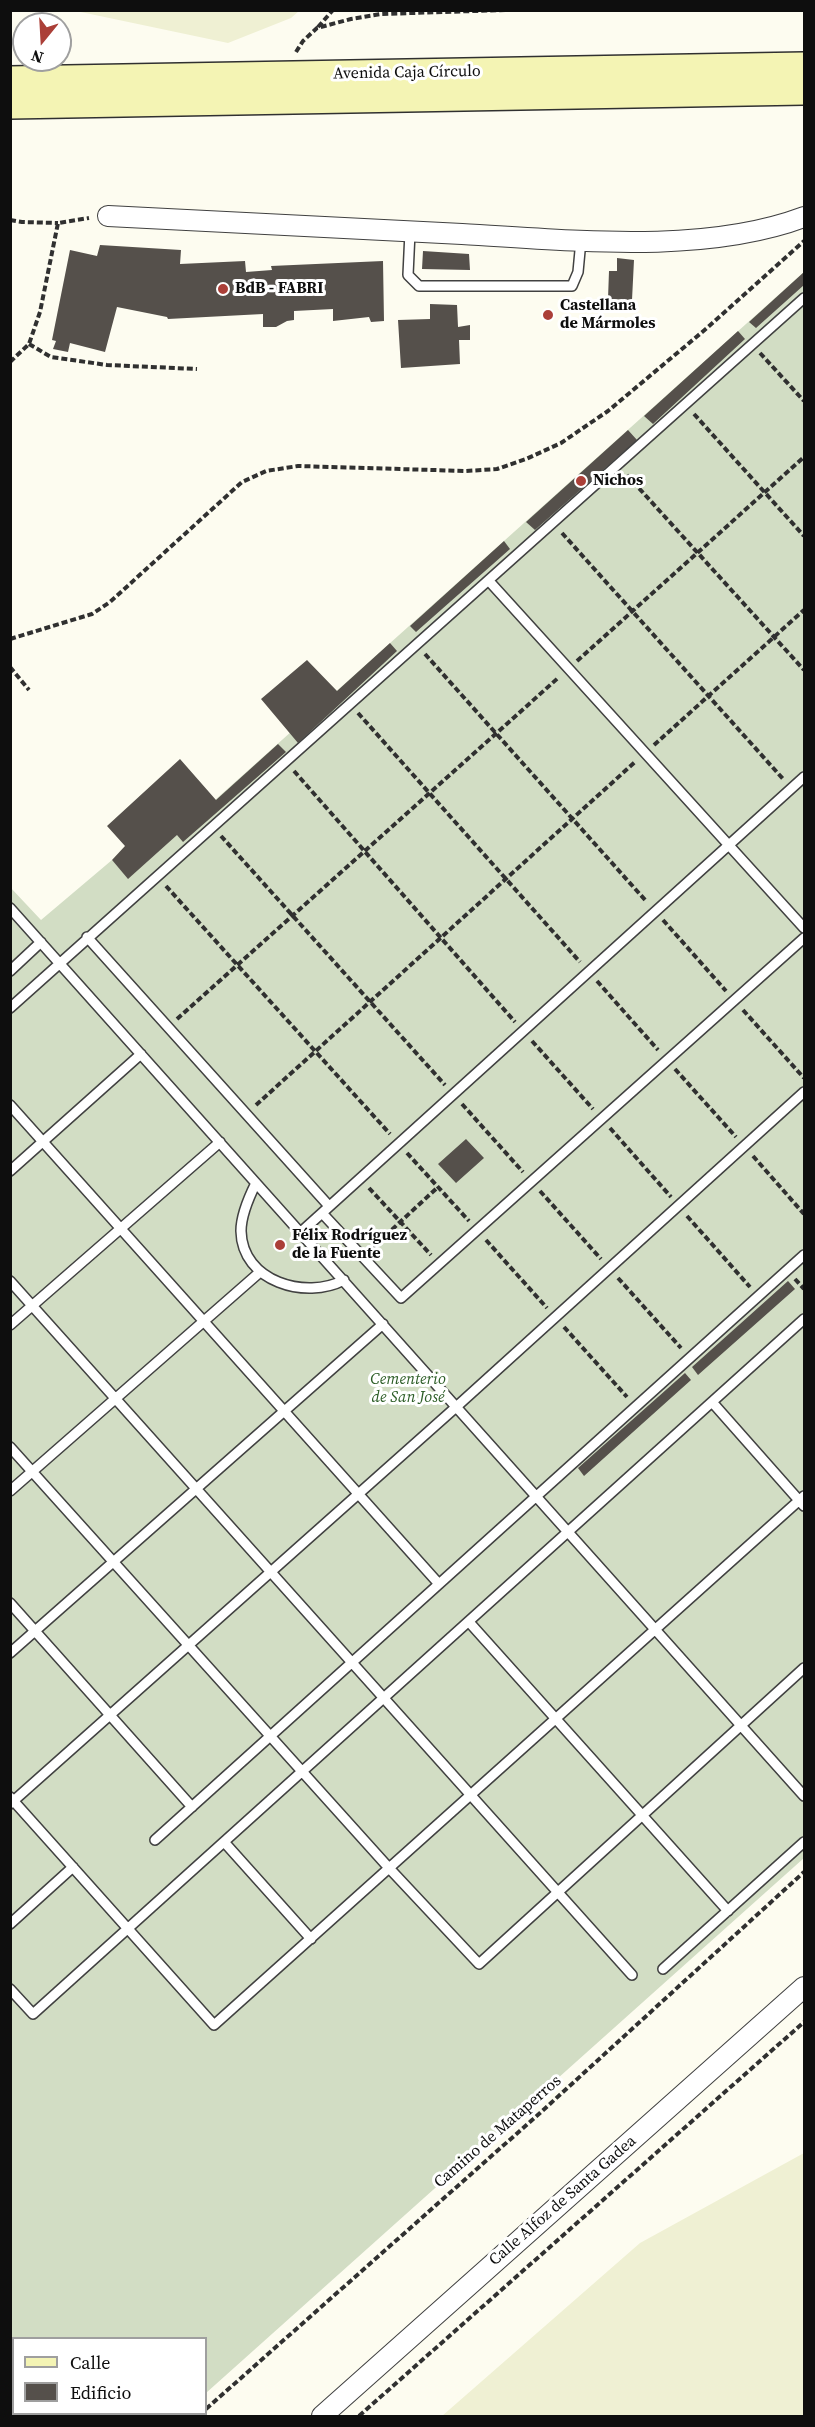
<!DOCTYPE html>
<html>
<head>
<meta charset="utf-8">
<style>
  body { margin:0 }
  #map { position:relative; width:815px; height:2427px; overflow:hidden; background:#fdfcf0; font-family:"Source Serif 4",serif }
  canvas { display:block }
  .frame { position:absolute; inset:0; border:12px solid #0e0e0e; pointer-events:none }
  .legend { position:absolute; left:12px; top:2337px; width:195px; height:78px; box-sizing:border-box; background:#fff; border:2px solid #9f9f9f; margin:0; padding:8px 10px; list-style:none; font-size:18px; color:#0e0e0e }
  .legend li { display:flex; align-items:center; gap:12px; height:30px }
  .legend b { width:30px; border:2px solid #9f9f9f }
  .north { position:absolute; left:12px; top:12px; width:60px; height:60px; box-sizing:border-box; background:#fff; border:2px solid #9f9f9f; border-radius:50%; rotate:198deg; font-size:16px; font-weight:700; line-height:24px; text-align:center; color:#0e0e0e }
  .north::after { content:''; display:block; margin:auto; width:21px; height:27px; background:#ab3f38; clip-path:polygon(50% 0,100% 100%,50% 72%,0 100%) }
</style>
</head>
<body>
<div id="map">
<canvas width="815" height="2427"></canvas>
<div class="frame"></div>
<ul class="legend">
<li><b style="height:8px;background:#f4f4b4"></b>Calle</li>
<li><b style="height:16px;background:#55504b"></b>Edificio</li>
</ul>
<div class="north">N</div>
</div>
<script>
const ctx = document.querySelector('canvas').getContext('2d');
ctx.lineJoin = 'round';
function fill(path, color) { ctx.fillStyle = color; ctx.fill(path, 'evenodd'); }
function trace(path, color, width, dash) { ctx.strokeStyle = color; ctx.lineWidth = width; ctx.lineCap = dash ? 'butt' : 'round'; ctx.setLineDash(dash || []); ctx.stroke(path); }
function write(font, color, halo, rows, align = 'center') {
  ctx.font = font + ' "Source Serif 4",serif'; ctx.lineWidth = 6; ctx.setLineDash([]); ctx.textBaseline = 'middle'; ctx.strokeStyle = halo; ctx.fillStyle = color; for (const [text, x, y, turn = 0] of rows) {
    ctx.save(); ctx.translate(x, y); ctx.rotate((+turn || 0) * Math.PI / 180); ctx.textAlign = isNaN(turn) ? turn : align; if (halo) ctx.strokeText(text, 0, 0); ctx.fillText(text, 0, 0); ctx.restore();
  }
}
fill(new Path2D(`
  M76,11l223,-1v1l-8,7 -63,25z
  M804,2153v263h-362l198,-173z`), '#eff0d3');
fill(new Path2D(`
  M804,272v1586l-598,535v-55h-192v76h169l-4,2h-168l-1,-1529 31,33 71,-60 16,18z`), '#d2ddc4');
fill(new Path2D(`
  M100,245l81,5 -1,14 65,-3 1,11 26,-2 -1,-4 112,-5 1,60 -13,1 -2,-5 -36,4v-12l-39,2v9l-7,1 -11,6h-13v-13l-95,5 -1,-2 -50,-10 -12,45 -35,-9 -2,9 -15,-3 3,-8 -4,-1 18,-90 27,6z
  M423,251l46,3 1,16 -48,-1z
  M617,258l17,2 -2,40 -24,-1 1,-28h8z
  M804,272v13l-48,43 -7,-6z
  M430,304l27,1 1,22 12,-2v15h-11l1,24 -59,4 -3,-48 32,-1z
  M738,331l7,8 -92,85 -9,-8z
  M628,430l9,10 -102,90 -9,-8z
  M504,541l6,8 -94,83 -6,-6z
  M390,643l7,8 -99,92 -37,-44 46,-39 30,31z
  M278,744l8,8 -103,90 -6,-7 -49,44 -16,-19 13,-14 -18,-20 73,-67 36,41z
  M466,1139l18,19 -28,25 -18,-19z
  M788,1281l7,8 -97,86 -6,-8z
  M685,1373l6,7 -107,96 -6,-8z`), '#55504b');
const lane = new Path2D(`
  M410,232l-2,43 11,11h153l6,-14 3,-32
  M489,581l315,347
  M10,908c264,297 530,592 794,888
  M87,937l242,269
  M10,971l31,-29
  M10,1008l794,-710
  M10,1105l429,479
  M10,1171l131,-117
  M256,1183c-7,14 -15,32 -15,48 1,51 65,69 103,49
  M322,1213l79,85 403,-360
  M301,1232l503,-455
  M10,1281l622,694
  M10,1325l210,-183
  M712,1402l92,104
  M10,1447l379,421 90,96 325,-296
  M10,1491l250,-219
  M10,1603l182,204
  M469,1622l259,289
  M10,1653l373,-329
  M10,1797l204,228 590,-529
  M10,1804l445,-396 349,-316
  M155,1840l649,-585
  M225,1843l86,96
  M10,1924l63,-57
  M663,1969l141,-127
  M10,1989l23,25 771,-695`);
const street = new Path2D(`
  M108,216c118,6 236,12 354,18 107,6 241,21 342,-17
  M322,2416l482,-429`);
const secondary = new Path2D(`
  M10,80l794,-14
  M10,105l794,-14`);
trace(lane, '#414141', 12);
trace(street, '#414141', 22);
trace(secondary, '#303030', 30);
trace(new Path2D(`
  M318,27l15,-17
  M296,52l7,-11 14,-13 34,-9 30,-5 125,-4
  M10,220l12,2 36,1
  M29,344l22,13 56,8 90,4
  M760,353l44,48
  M10,362l19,-18 11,-32 18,-89 31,-5
  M694,414l110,122
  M627,475l177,195
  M562,533l222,247
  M10,639l82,-25 18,-12 132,-120 24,-11 32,-5 168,5 31,-2 29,-10 35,-16 47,-32 99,-83 97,-87
  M425,654l221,247
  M577,661l227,-204
  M10,667l19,23
  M358,713l222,249
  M654,745l150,-135
  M294,771l221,251
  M221,836l224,249
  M166,886l224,248
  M663,920l63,71
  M597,981l61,69
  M743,1010l61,68
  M177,1019l381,-341
  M532,1041l61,68
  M675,1069l61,68
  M462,1104l61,68
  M256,1105l379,-343
  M610,1128l61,69
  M407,1153l62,68
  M753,1156l51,58
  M369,1188l62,67
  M540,1191l61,68
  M687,1216l63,71
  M486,1240l61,68
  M372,1248l66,-61
  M618,1278l63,70
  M795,1279l9,10
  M564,1327l63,70
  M206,2409l334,-296 264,-241
  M197,2416l4,-2
  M359,2416l445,-394`), '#303030', 4, [6, 3]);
trace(lane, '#fff', 9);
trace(street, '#fff', 20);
trace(secondary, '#f4f4b4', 27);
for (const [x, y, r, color] of [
  [223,289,6,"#ab3f38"],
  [548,315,6,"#ab3f38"],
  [581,481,6,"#ab3f38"],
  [280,1245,6,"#ab3f38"]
]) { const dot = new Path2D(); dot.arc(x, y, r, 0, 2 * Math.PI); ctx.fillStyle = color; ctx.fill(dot); trace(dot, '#fff', 2); }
write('16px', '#0e0e0e', '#fff', [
  ["Avenida Caja Círculo",407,73,-1],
  ["Camino de Mataperros",498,2132,-41],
  ["Calle Alfoz de Santa Gadea",563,2201,-41]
]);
write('bold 16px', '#0e0e0e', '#fff', [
  ["BdB - FABRI",235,289],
  ["Castellana",560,306],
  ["de Mármoles",560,324],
  ["Nichos",593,481],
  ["Félix Rodríguez",292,1236],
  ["de la Fuente",292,1254]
], 'left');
write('italic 16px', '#2c5d26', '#fff', [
  ["Cementerio",408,1380],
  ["de San José",408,1398]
]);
</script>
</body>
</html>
